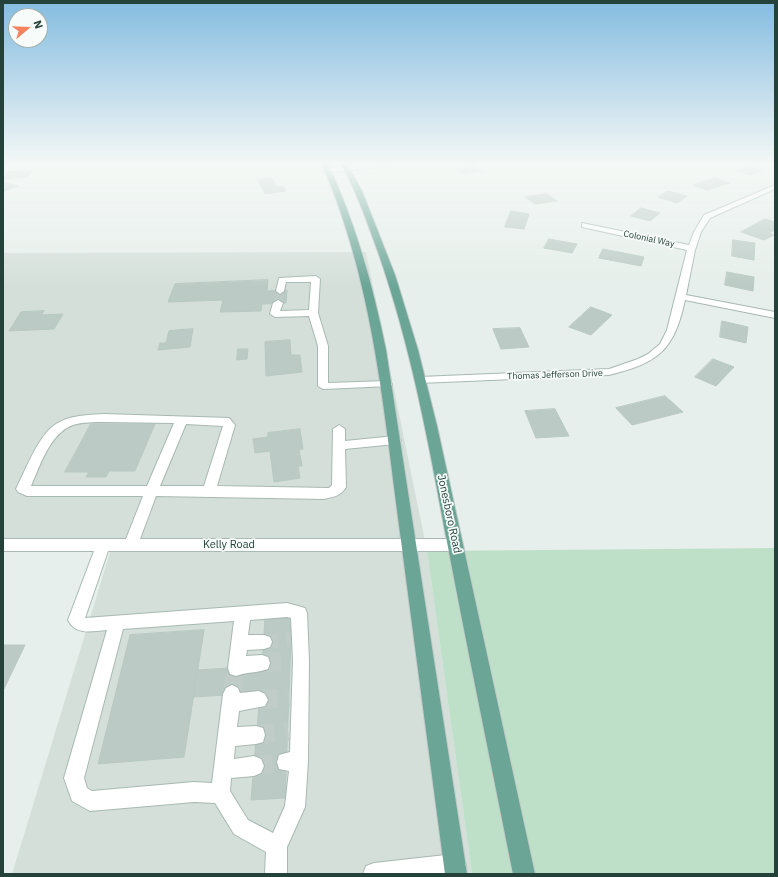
<!DOCTYPE html>
<html>
<head>
<meta charset="utf-8">
<style>
  body { margin:0 }
  #map { position:relative; width:778px; height:877px; overflow:hidden; background:#e6efeb; font-family:"IBM Plex Sans",sans-serif }
  canvas { display:block }
  .frame { position:absolute; inset:0; border:4px solid #24423a; pointer-events:none }
  .north { position:absolute; left:8px; top:8px; width:40px; height:40px; box-sizing:border-box; background:#f7fbf9; border:1px solid #a3b1ad; border-radius:50%; rotate:71deg; font-size:11px; font-weight:700; line-height:16px; text-align:center; color:#24423a }
  .north::after { content:''; display:block; margin:auto; width:14px; height:18px; background:#f4845f; clip-path:polygon(50% 0,100% 100%,50% 72%,0 100%) }
</style>
</head>
<body>
<div id="map">
<canvas width="778" height="877"></canvas>
<div class="frame"></div>
<div class="north">N</div>
</div>
<script>
const ctx = document.querySelector('canvas').getContext('2d');
ctx.lineJoin = 'round';
function fill(path, color) { ctx.fillStyle = color; ctx.fill(path, 'evenodd'); }
function trace(path, color, width, dash) { ctx.strokeStyle = color; ctx.lineWidth = width; ctx.lineCap = dash ? 'butt' : 'round'; ctx.setLineDash(dash || []); ctx.stroke(path); }
function write(font, color, halo, rows, align = 'center') {
  ctx.font = font + ' "IBM Plex Sans",sans-serif'; ctx.lineWidth = 3.5; ctx.setLineDash([]); ctx.textBaseline = 'middle'; ctx.strokeStyle = halo; ctx.fillStyle = color; for (const [text, x, y, turn = 0] of rows) {
    ctx.save(); ctx.translate(x, y); ctx.rotate((+turn || 0) * Math.PI / 180); ctx.textAlign = isNaN(turn) ? turn : align; if (halo) ctx.strokeText(text, 0, 0); ctx.fillText(text, 0, 0); ctx.restore();
  }
}
fill(new Path2D(`
  M366,252l61,299 45,323h-460l99,-325 -108,2v-298z`), '#d4dfda');
fill(new Path2D(`
  M775,548v326h-303l-45,-323z`), '#bfe0c8');
const building = new Path2D(`
  M475,166l8,5 -20,3 -6,-4z
  M749,166l14,4 -13,5 -14,-4z
  M32,171l-5,6 -24,2 4,-7z
  M272,178l5,9 6,-1 3,5 -21,3 -7,-14z
  M715,178l15,5 -23,7 -14,-5z
  M3,182l15,4 -15,6z
  M668,191l19,5 -10,7 -19,-6z
  M547,194l10,7 -22,3 -10,-7z
  M641,208l19,5 -10,8 -19,-5z
  M511,211l18,3 -5,15 -19,-2z
  M765,219l10,3v8l-6,3 5,2 -10,5 -23,-8z
  M549,239l28,5 -5,9 -28,-5z
  M733,240l22,3 -1,17 -22,-4z
  M603,249l41,8 -3,9 -42,-8z
  M727,272l27,5 -1,14 -28,-6z
  M268,280l-1,11 20,-1 -1,13 -24,1 -1,7 -41,1 3,-12 -55,2 7,-18z
  M591,307l21,8 -21,20 -22,-8z
  M44,311l-3,4 22,-1 -9,15 -45,2 12,-19z
  M722,321l26,6 -2,16 -26,-6z
  M520,328l9,19 -28,2 -8,-20z
  M193,329l-3,18 -32,3 2,-7h6l3,-12z
  M290,340l1,15h9l2,17 -36,4 -1,-34z
  M238,349h10l-1,10 -10,1z
  M713,359l21,8 -18,19 -21,-9z
  M665,396l18,16 -51,13 -16,-17z
  M555,409l14,27 -33,2 -11,-27z
  M91,424h64l-20,47h-26l-3,6h-20l3,-5h-24z
  M300,429l3,20 -4,1 3,16h-4l2,12 -26,4 -4,-31 -15,2 -2,-14 15,-2v-4z
  M292,615l-7,183 -34,2 9,-107 -67,4 4,-27 65,-4 3,-49z
  M204,630l-20,127 -86,7 32,-129z
  M3,645h22l-22,46z`);
fill(building, '#bbcac4');
trace(building, '#b8c9c2', 1);
trace(new Path2D(`
  M278,303l2,-12`), '#bfccc8', 9, [9, 4.5]);
trace(new Path2D(`
  M264,642l28,-3`), '#bfccc8', 14, [14, 8]);
trace(new Path2D(`
  M262,663l29,-2
  M232,694l4,-26
  M259,700l30,-3
  M256,735l32,-4
  M254,766l32,-4`), '#bfccc8', 19, [19, 10]);
const minor = new Path2D(`
  M371,164h22l-3,2 -63,6 -3,-2 3,-2z
  M775,185v4l-65,29 -9,14 -6,18 -9,45 89,17v6l-90,-18c-11,51 -27,63 -76,75l-189,8 -5,-3 5,-3 189,-8 29,-10 10,-5 12,-10 7,-14 20,-80 -105,-23v-4l107,22 5,-13 10,-17z
  M316,276l4,3 -2,34 10,33v37l59,-2 5,3 -1,2 -68,3 -5,-3v-40l-9,-30 -34,1 -5,-3 3,-11 5,-3 5,3 -3,8 29,-1 2,-28h-25l-2,9 -4,3 -4,-3 3,-13z
  M104,414l125,4 6,7 -18,61 112,2 3,-3 1,-56 6,-4 6,4v12l50,-5 6,4 -6,4 -50,5 1,38c-5,9 -13,10 -22,12l-168,-3 -16,43h315l5,2 2,4 -2,4 -5,2h-347l-23,67 202,-15 18,5 2,5 2,48 -1,100 -3,46 -18,40v27h-22l1,-22 -32,-18 -19,-31 -21,-1 -104,9 -18,-10 -8,-23 43,-148c-15,1 -31,6 -39,-10l26,-69h-91v-12h123l17,-43h-116l-9,-4 -2,-3c9,-18 23,-55 40,-65 14,-9 32,-9 48,-10zM104,422l70,1 -27,63h-116c9,-20 19,-53 42,-61 9,-3 21,-3 31,-3zM186,424l37,2 -19,60h-44zM287,617l4,1 2,43 -3,91 -11,3 -2,7 2,7 10,2 -4,35 -12,27 -25,-13 -18,-29 1,-13 23,-2 7,-3 3,-7 -3,-7 -7,-3 -20,3 1,-13 21,-2 7,-2 2,-7 -2,-7 -7,-2 -19,1 2,-16 26,-5 3,-6 -3,-6 -6,-3 -19,2 -2,-5 -6,-3 -6,3 -3,6 -11,89 -18,-1 -102,9 -5,-3 -3,-10 39,-149 111,-8 -6,47 2,6 6,2c10,-4 21,-3 32,-7l2,-6 -2,-6 -6,-2 -16,1 1,-6 17,-1 6,-2 2,-5 -2,-5 -6,-2h-16l2,-15z
  M455,854l7,4 4,7 -4,7 -3,2h-96l3,-8 8,-3z`);
const major = new Path2D(`
  M322,164h6c28,60 45,122 58,186l81,524h-22c-16,-121 -32,-242 -48,-364 -15,-118 -27,-236 -75,-346z
  M341,164h6l15,27 15,38 18,46 23,75 19,76 98,448h-22c-22,-111 -45,-221 -66,-332 -18,-98 -36,-196 -69,-290 -11,-30 -21,-60 -37,-88z`);
trace(minor, '#a8b8b2', 2);
trace(major, '#c2cac8', 2);
fill(minor, '#fff');
fill(major, '#6aa596');
const sky = ctx.createLinearGradient(0, 0, 0, 287);
sky.addColorStop(0, '#84bce0');
sky.addColorStop(0.57, '#f4f8f6');
sky.addColorStop(1, '#f4f8f600');
ctx.fillStyle = sky;
ctx.fillRect(0, 0, 778, 287);
write('9px', '#24423a', '#f7fbf9', [
  ["Colonial Way",649,239,12],
  ["Thomas Jefferson Drive",555,375,-2]
]);
write('11px', '#24423a', '#f7fbf9', [
  ["Jonesboro Road",449,514,78],
  ["Kelly Road",229,545]
]);
</script>
</body>
</html>
